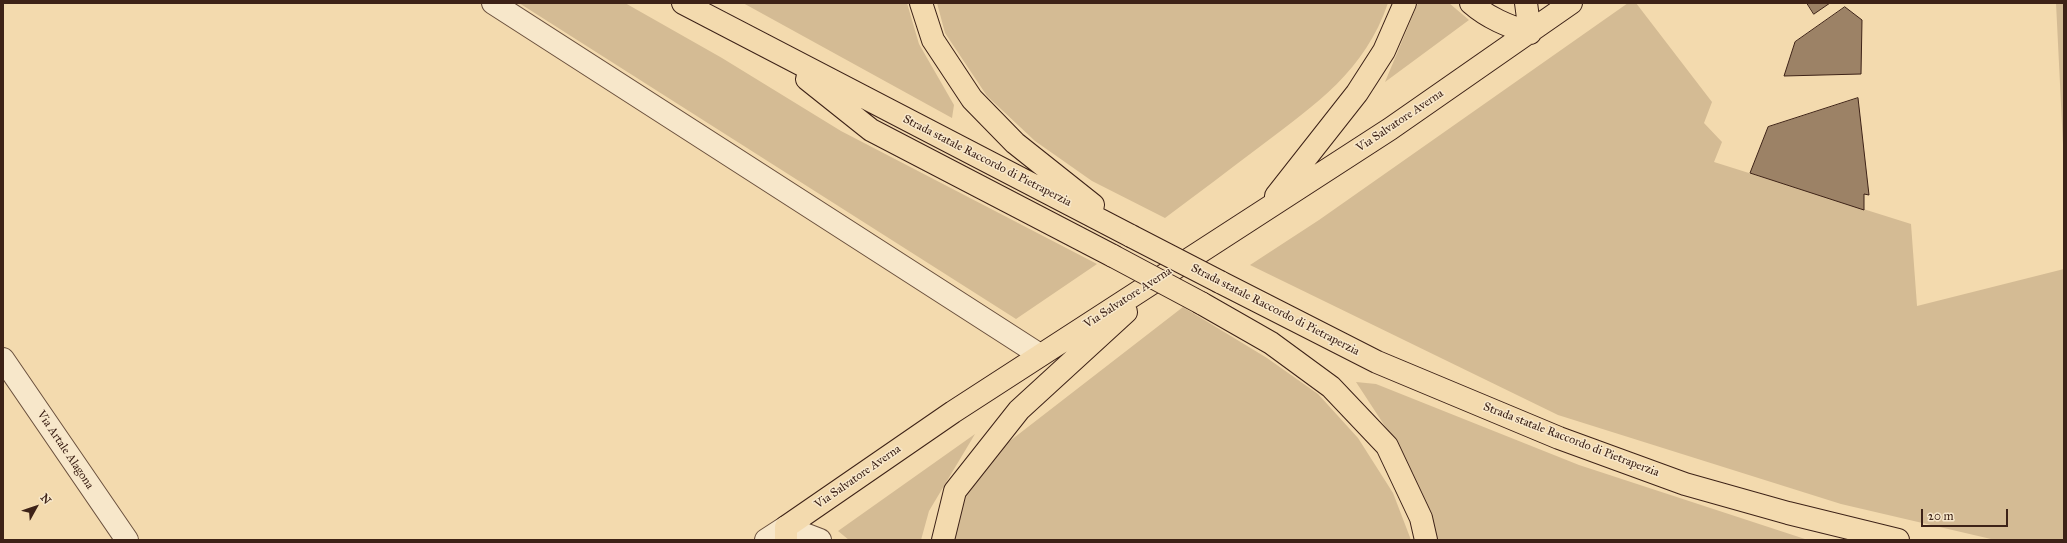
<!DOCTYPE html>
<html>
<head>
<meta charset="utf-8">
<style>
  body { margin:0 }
  #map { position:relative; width:2067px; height:543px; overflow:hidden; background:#f3daae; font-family:"IM FELL Great Primer",serif }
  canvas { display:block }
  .frame { position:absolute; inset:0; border:4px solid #3d2217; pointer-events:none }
  .north { position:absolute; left:16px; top:487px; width:40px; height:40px; -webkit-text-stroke:3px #f7e7ca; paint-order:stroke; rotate:50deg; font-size:11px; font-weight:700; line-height:16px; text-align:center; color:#3d2217 }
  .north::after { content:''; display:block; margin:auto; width:14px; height:18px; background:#3d2217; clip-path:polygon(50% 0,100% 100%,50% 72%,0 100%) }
  .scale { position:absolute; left:1921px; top:509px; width:87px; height:18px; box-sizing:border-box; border:2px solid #3d2217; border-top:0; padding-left:5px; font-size:12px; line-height:14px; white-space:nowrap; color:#3d2217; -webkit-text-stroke:3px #f7e7ca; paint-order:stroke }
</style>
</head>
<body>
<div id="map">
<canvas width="2067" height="543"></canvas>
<div class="frame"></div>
<div class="north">N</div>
<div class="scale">20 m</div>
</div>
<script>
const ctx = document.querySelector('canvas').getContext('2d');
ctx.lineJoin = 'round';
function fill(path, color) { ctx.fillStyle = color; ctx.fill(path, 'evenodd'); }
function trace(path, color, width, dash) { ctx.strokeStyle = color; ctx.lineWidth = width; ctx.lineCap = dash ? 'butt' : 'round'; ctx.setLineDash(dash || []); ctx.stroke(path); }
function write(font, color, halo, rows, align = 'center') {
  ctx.font = font + ' "IM FELL Great Primer",serif'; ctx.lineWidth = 3; ctx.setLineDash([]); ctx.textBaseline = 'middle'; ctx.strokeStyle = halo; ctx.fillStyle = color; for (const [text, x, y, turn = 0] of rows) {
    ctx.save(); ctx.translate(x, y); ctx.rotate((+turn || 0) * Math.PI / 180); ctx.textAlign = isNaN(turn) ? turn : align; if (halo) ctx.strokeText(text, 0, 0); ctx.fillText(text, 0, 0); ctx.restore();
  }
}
fill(new Path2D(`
  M519,3h106l97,55 119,73 256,133 -81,55z
  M743,3h164l12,41 35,61 -2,13z
  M937,3h451c-23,68 -72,101 -126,142 -33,25 -65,49 -97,73l-73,-37 -57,-40 -48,-45 -42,-63z
  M1418,3h31l20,17 -84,62z
  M1628,3h8l76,99 -8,21 18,19 -8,20 197,62 6,82 147,-37v271l-73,-1 -150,-35 -283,-89 -308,-150 69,-45z
  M2056,3h8v162z
  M1183,307l84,51 51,36 40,44 35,55 18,47h-466l18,-41 30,-45z
  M1356,382l20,2 203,81 229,75h-374l-42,-103z
  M975,434l-46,77 -8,29h-72l-11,-9z`), '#d4bb94');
const building = new Path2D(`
  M1807,3h23l-16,11z
  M1845,7l17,13 -1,54 -77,2 11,-34z
  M1858,98l11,97 -5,-1v16l-114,-37 18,-46z`);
fill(building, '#9c8266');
trace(building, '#3d2217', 1);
const minor = new Path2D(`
  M493,3l547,352
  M3,359l124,181
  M766,540l20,-13 34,13`);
const major = new Path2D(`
  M683,3l448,233
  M921,3l12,37 39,59 43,44 78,62
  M1471,3c17,15 37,23 59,30
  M1526,3l4,30
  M807,79l64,51 242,126
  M1276,196l81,-103 27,-42 21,-48
  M1220,282l157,80 182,76 126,46 103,29 110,27
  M1201,303l70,40 60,44 56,59 34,72 5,22
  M786,540v-13l167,-115 437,-283 181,-126
  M943,540l12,-49 64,-81 107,-98`);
trace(minor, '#6a503d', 24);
trace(major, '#3d2217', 24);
trace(minor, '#f7e7ca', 22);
trace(major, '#f3daae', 22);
const majorBridge = new Path2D(`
  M1131,236l89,46
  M1113,256l88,47`);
trace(majorBridge, '#3d2217', 24, []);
trace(majorBridge, '#f3daae', 22);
write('12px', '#3d2217', '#f7e7ca', [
  ["Via Salvatore Averna",1400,121,-34],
  ["Strada statale Raccordo di Pietraperzia",987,161,27],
  ["Via Salvatore Averna",1128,298,-33],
  ["Strada statale Raccordo di Pietraperzia",1275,310,27],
  ["Strada statale Raccordo di Pietraperzia",1571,440,21],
  ["Via Artale Alagona",65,450,56],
  ["Via Salvatore Averna",858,477,-35]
]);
</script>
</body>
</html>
